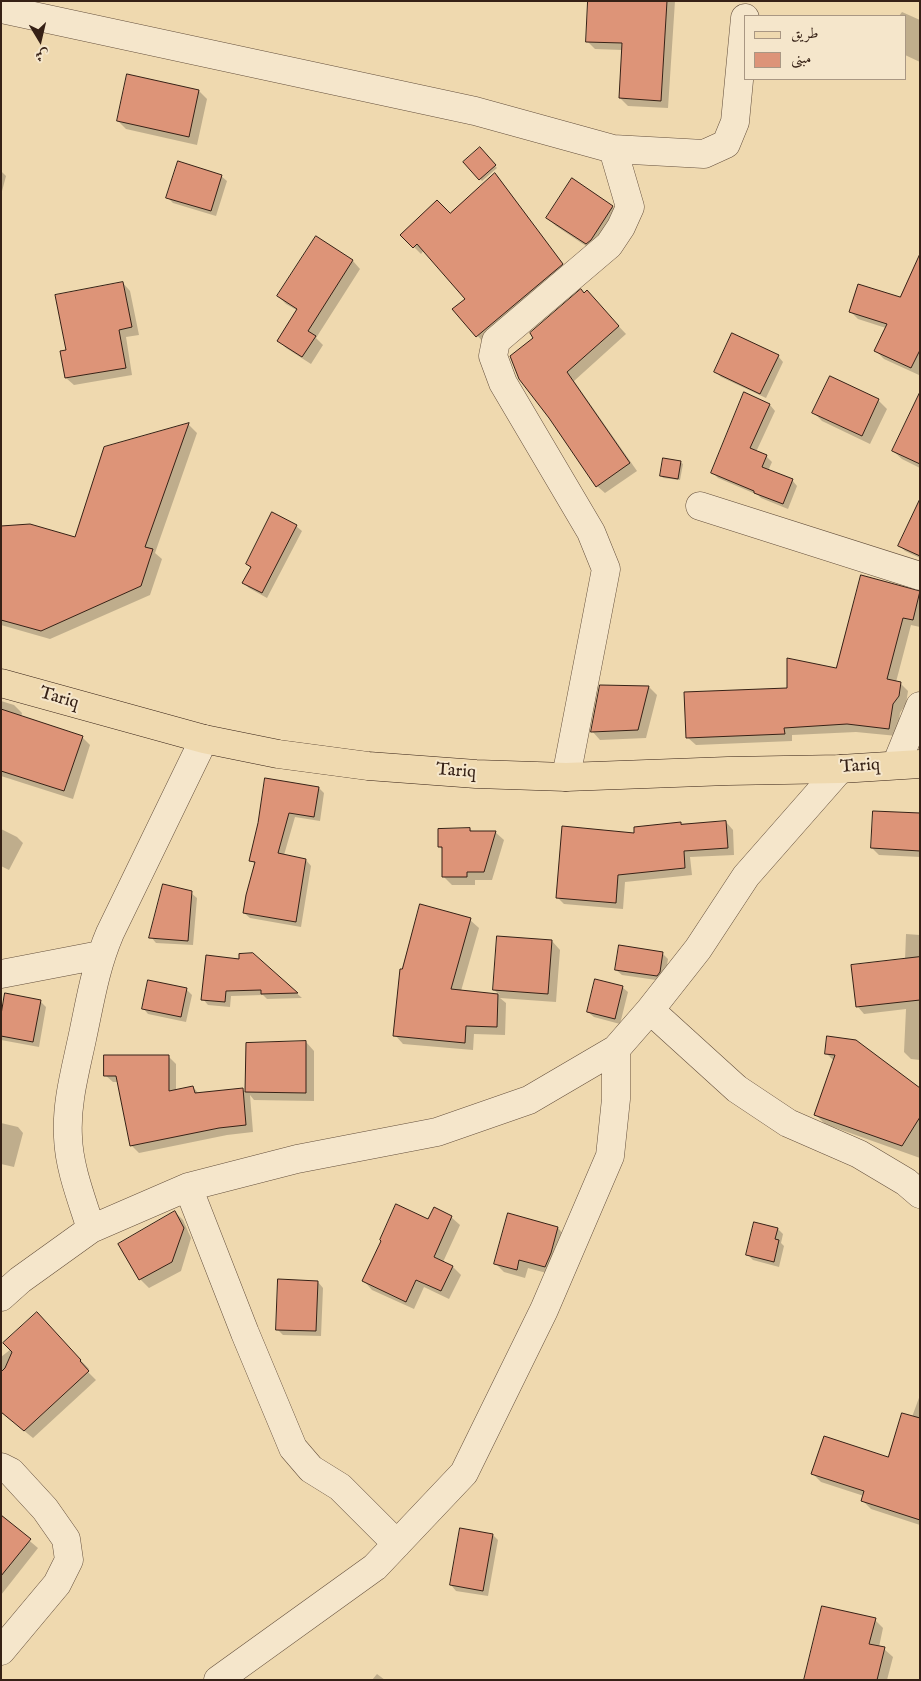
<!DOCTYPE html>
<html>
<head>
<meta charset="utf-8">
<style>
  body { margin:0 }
  #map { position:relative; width:921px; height:1681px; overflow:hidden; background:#efd9af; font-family:"IM FELL English",Amiri,serif }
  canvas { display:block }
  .frame { position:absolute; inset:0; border:2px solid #362116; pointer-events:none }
  .legend { position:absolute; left:744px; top:15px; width:162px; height:65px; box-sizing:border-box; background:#f5e6cb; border:1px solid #a99783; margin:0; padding:6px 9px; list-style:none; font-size:15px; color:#362116 }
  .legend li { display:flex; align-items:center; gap:10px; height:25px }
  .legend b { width:25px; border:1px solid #a99783 }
  .north { position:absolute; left:15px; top:15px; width:50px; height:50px; -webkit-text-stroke:4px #f5e6cb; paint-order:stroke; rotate:171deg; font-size:14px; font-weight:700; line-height:20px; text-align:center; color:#362116 }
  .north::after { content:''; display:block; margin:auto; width:18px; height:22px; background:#362116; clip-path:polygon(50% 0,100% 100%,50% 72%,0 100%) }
</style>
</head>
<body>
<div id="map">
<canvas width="921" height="1681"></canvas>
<div class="frame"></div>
<ul class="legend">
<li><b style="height:6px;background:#efd9af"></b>طريق</li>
<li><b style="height:14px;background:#dd9478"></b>مبنى</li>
</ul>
<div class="north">ش</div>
</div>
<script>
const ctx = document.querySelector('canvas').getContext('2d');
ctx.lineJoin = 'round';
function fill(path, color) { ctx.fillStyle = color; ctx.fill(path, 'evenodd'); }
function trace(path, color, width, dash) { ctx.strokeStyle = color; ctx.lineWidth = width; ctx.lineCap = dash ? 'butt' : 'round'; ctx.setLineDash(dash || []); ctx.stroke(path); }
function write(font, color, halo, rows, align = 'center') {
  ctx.font = font + ' "IM FELL English",serif'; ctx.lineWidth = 4; ctx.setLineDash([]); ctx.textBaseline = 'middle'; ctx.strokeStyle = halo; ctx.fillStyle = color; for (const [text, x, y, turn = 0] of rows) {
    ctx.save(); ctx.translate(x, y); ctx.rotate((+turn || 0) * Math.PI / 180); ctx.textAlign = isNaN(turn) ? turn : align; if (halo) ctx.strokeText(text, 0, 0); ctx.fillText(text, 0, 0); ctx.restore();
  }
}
fill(new Path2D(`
  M589,1h86l-7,107 -40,-2 -8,-8 2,-48 -27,-1 -8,-8z
  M902,12l18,8v42l-15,-7v-39h-6z
  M199,91l8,8 -10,46 -71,-16 -8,-8z
  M480,149l17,19 -15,13 -17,-19z
  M1,171l5,5 -5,19z
  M221,176l6,5 -11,35 -43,-13 -5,-5z
  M573,180l40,27 8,8 -26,37 -39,-26 -9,-8z
  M501,181l67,90 -84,72 -30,-34 13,-10 -43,-49 -3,4 -19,-19 48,-21z
  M317,238l36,23 7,8 -44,69 7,7 -12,19 -25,-16 -7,-7 19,-30 -12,-7 -8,-8z
  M123,283l7,8 9,44 -13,2 6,38 -58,10 -8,-7 -4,-26h5z
  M920,286v87l-1,2 -35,-16 -8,-8 10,-23 -28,-9 -7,-7 49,-13z
  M585,294l9,6 32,34 -52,47 63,90 -32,22 -8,-7 -62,-148z
  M778,356l5,6 -17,36 -45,-21 -6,-6z
  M745,394l25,11 5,6 -19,41 10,4 6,6 -4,9 24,9 5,6 -9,23 -27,-11 -3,-3 -40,-17 -6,-6z
  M878,400l9,9 -17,35 -48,-23 -8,-8z
  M920,422v46l-18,-9 -9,-8z
  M188,424l9,9 -42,120 7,6 -12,36 -100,44 -49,-14v-98l75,11z
  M680,462l3,2 -3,16 -17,-2 -2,-3z
  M920,522v36l-15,-7 -5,-5z
  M296,526l6,5 -35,67 -18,-10 -5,-5 7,-15 -4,-4z
  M862,576l58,16v35l-9,-2 -15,57 4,1 8,8 -2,13 -6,9 -3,23 -41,-4 -64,3v6l-96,4 -9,-8 101,-48 49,-20z
  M601,686l48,1 8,8 -11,43 -46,2 -8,-9z
  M1,701l13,4 8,8 -1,4 61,20 8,8 -17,54 -72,-23z
  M319,788l5,5 -4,28 -25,-4 -11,38 22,5 5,6 -10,61 -51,-9 -6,-5 12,-48 -5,-5 8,-36z
  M920,814v43l-41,-2 -7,-7z
  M726,822l7,8 1,25 -44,2 2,18 -67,7 -2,27 -59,-5 -7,-7 79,-63 46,-9z
  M1,829l16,8 6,6 -14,27 -8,-4z
  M470,829l3,3h22l9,8 -12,40h-17v5h-23l-9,-9v-26l-3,-3z
  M191,893l6,5 -4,47 -37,-2 -5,-6z
  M470,920l9,8 -18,63 39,4 -6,-5 58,-49 8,9 -4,52 -56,-4 6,5 -1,32 -31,-1 -1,16 -70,-6 -8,-9z
  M906,934l14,1v125l-9,-1 -7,-7 2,-43 -42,5 -6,-7 -5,-41 52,-6z
  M662,953l6,6 -3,19 -2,3 -41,-6 -6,-5z
  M253,954l49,44 -35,1 -4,-4 -32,1 -1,11 -22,-2 -5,-6 37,-39z
  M622,987l6,5 -8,32 -26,-7 -6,-5z
  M186,989l6,6 -6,27 -38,-8 -5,-6z
  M6,995l35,7 5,5 -7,40 -38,-7v-25z
  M828,1037l92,52v69l-95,-34 -10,-10 19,-53 -8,-8z
  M306,1042l8,9v50l-60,-1 -4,-5 3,37 -26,3 -88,18 -8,-8 -13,-63h-5l-8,-7 63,-19 8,8v27l17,-4 6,7 44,-4 3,3 1,-49z
  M1,1123l17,4 5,6 -9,34 -13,-3z
  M175,1212l8,8 8,18 -10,33 -32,17 -9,-9z
  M508,1215l50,13 8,9 -12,38 -26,-7 -3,10 -21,-6 -9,-9z
  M451,1217l9,8 -17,37 10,5 8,8 -12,24 -25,-12 -10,22 -42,-19 -8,-9 65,-61z
  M755,1223l23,6 5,5 -2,9 3,3 -5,21 -26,-7 -6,-6z
  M318,1282l5,6 -2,48 -38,-1 -6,-6z
  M45,1322l44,47 -2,2 9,9 -63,58 -32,-26v-55z
  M920,1395v130l-49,-16 -8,-8 1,-5 -43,-14 -8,-8 76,-15 23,-42z
  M1,1517l37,31 -37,47z
  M493,1535l5,5 -10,56 -32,-5 -5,-6z
  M875,1620l8,8 -4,19 5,2 9,8 -6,23h-81z
  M377,1674l8,6h-13z`), '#0003');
const building = new Path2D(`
  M588,1h79l-6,100 -42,-3 3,-55 -36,-1z
  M127,74l72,16 -10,47 -72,-16z
  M480,147l16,18 -17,15 -16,-18z
  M178,161l44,14 -11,36 -45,-13z
  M495,173l68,91 -87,73 -24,-28 13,-10 -48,-55 -4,4 -13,-13 37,-35 13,13z
  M572,178l41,28 -22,34 -5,4 -40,-26z
  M316,236l37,24 -45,71 8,5 -14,21 -25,-16 20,-32 -20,-13z
  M920,254v96l-9,18 -37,-17 13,-27 -38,-12 9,-28 42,13z
  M123,282l9,45 -13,3 7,38 -61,10 -5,-27 6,-1 -11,-55z
  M581,289l3,4 3,-3 32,36 -52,46 63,91 -34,24 -47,-69 -30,-39 -9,-23 23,-18 -3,-5z
  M732,333l47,22 -19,39 -46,-22z
  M830,376l49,23 -17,37 -50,-23z
  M744,392l26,12 -20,44 17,7 -5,12 31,12 -10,25 -29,-11v-2l-43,-18z
  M920,392v72l-28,-13z
  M189,423l-44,124 8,2 -12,37 -100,45 -40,-11v-94l29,-2 45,13 29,-90z
  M663,458l18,3 -3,18 -18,-3z
  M920,499v57l-22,-10z
  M272,512l25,13 -35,68 -20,-10 9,-16 -5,-3z
  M861,575l59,16 -7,29 -10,-2 -16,61 14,3 -2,14 -6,8 -4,25 -42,-5 -63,4 1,6 -99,4 -2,-46 103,-4v-30l49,10z
  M600,685l49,1 -11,44 -47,2z
  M1,709l82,27 -19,55 -63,-20z
  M265,778l54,9 -5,30 -25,-4 -11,40 28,6 -10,63 -53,-9 3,-18 9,-33 -6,-1 9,-38z
  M873,811l47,2v38l-49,-3z
  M726,821l2,27 -44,3 1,17 -67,7 -2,28 -60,-5 6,-72 72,7v-6l47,-5v2z
  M470,828v3h26l-12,41h-17v5h-25v-30h-4v-18z
  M163,884l29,7 -4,50 -39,-3z
  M420,904l51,14 -20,71 47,5 -1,33 -31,-1 -1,17 -72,-7 7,-67h2z
  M497,936l55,4 -4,54 -55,-4z
  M619,945l44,7 -3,20 -3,4 -42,-6z
  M253,953l45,40 -37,1v-4l-35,1 -1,11 -24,-2 5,-45 33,4v-5z
  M920,957v43l-64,7 -5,-42z
  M595,979l28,7 -8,33 -28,-7z
  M148,980l39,8 -6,29 -39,-8z
  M5,993l36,7 -8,42 -32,-6v-21z
  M827,1036l29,4 64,48v29l-18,29 -88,-31 21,-60 -10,-1z
  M306,1041v52l-61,-1 1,-49z
  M104,1055h65v36l24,-5 2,7 48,-5 3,37 -27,3 -89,18 -14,-70h-12z
  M396,1204l32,15 6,-12 18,9 -18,41 19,9 -12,25 -25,-11 -10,22 -44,-21 19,-40 -1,-1z
  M175,1211l9,17 -12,34 -33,18 -21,-36z
  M508,1213l50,14 -7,26 -6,14 -26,-7 -2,10 -23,-6z
  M754,1222l24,6 -3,11 4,1 -5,22 -28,-7z
  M278,1279l40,2 -2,50 -40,-1z
  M37,1312l44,48 -1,1 9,10 -65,60 -23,-19v-40l4,-4 7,-16 -9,-9z
  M902,1413l18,5v102l-59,-19 3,-10 -53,-17 13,-38 64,21z
  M1,1515l30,24 -30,37z
  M460,1528l33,6 -10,57 -33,-6z
  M822,1606l54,12 -7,26 16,3 -8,33h-73z`);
fill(building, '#dd9478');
trace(building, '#362116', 1);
const minor = new Path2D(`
  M1,9l474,102 138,38 17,58 -9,20 -12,18 -113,96 -3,15 10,27 88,149 15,37 -40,208
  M613,149l91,5 22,-10 9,-22 10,-104
  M700,506l220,70
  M896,765l24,-59
  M1,974l99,-19
  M650,1010l87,79 51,34 71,31 47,28 14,12
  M188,1187l57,146 48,115 18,21 29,18 57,57
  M91,1229c-9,-29 -22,-61 -23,-92 -2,-33 7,-65 14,-98 8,-37 13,-71 28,-106l94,-194
  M1,1297l19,-17 71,-51 97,-42 109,-28 140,-27 92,-32 87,-51 34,-39 48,-61 48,-73 94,-107
  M1,1467l10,5 34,37 21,30 3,21 -12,24 -56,67
  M218,1680l157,-113 89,-94 80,-163 66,-154 6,-57v-50`);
const major = new Path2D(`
  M1,683l203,56 74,15 90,12 108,8 90,3 162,-6 112,-2 80,-5`);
trace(minor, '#644f3c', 29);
trace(major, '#362116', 29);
trace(minor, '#f5e6cb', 28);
trace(major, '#efd9af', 28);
write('18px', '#362116', '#f5e6cb', [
  ["Tariq",59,699,16],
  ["Tariq",860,767,-4],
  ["Tariq",456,772,4]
]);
</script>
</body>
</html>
